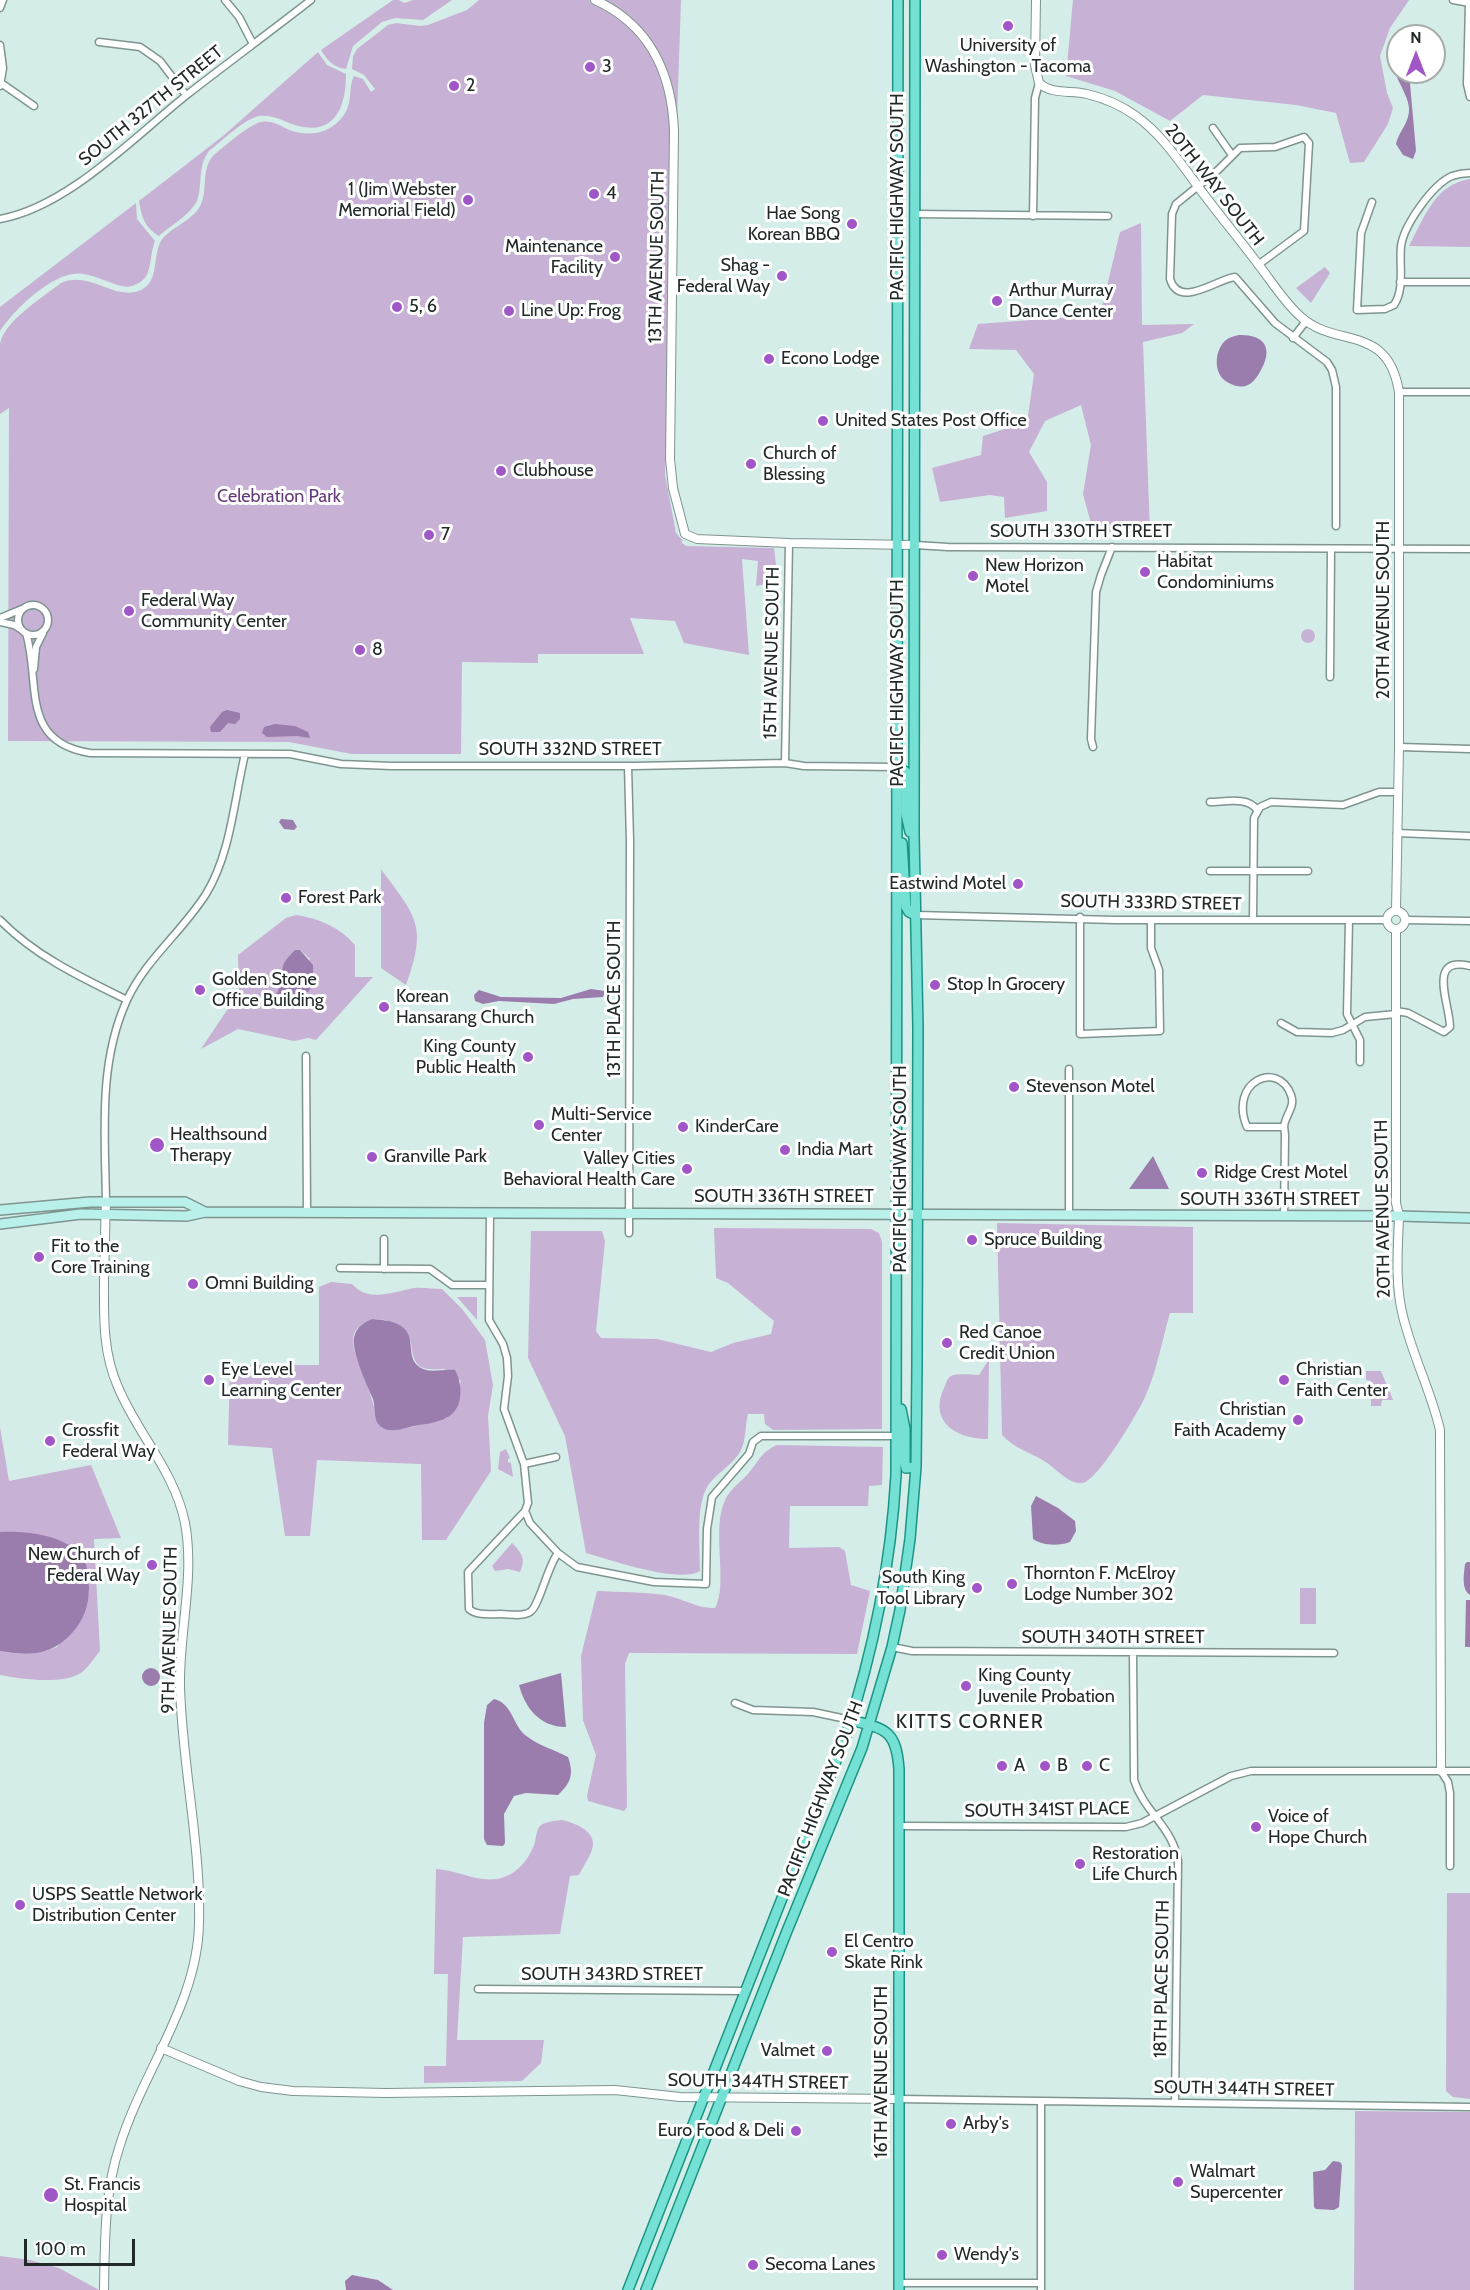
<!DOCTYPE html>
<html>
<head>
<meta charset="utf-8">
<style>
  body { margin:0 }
  #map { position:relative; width:1470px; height:2290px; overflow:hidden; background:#d5ede8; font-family:Cabin,sans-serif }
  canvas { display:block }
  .north { position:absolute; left:1386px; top:24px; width:60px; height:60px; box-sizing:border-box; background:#fff; border:2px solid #a6aaa9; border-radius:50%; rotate:0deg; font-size:16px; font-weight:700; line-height:24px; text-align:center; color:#212a29 }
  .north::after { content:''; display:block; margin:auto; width:21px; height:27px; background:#a156c8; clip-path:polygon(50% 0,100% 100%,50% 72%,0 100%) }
  .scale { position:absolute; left:24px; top:2239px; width:111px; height:27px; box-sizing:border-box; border:3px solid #212a29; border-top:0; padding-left:8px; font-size:18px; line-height:21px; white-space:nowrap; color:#212a29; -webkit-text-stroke:4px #fff; paint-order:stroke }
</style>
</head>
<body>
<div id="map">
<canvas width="1470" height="2290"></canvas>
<div class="north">N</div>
<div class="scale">100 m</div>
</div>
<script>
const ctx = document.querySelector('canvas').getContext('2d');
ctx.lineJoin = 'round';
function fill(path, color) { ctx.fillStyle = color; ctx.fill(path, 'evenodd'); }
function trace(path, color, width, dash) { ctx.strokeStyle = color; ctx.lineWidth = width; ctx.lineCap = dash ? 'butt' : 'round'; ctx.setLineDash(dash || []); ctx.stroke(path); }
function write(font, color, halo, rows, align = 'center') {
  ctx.font = font + ' Cabin,sans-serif'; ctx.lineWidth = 6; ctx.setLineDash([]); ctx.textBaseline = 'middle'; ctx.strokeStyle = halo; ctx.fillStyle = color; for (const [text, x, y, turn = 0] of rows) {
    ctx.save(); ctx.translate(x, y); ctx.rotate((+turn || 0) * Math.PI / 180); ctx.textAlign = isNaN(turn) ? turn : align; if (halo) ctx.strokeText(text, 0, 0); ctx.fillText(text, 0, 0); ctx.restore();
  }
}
fill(new Path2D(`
  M393,0h6l5,3 9,-3h39l-29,20 -28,-2 -13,4 -29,24 -7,23c-12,-1 -19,-9 -25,-19z
  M479,0h202l-16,475 11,58 7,8 -2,1 5,4 88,2 4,33 -22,5 2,-25 -16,-2 7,96 -65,-12 -9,-22 -45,-3 14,36h-106v9l-76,-1 -1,92h-109l-63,-12 -281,-1 1,-333 -9,6c0,-21 0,-49 0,-70 4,-23 43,-47 61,-61 29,-13 54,19 80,7 19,-10 11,-33 20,-49 10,-15 33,-20 40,-37 7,-15 0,-35 12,-48 9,-8 37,-32 48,-34 10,-2 18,3 26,7 22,9 43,5 57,-14 9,-13 4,-27 10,-39l9,3 8,13 4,-3 -11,-14 -12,-6 1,-13 4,-7 31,-24 8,-2 24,3 8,-1 39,-15z
  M1073,0h336l-19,28 -10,28 7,37 6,15 -5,16 -24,38 -14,1 -14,-50 -40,-8 -93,-10 -33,26 -55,-30 -49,-15z
  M318,52l9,13 19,9c0,33 -11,63 -51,51 -12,-4 -23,-11 -36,-9 -15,3 -37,25 -50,35 -12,16 -6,33 -12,50 -7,14 -27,25 -38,35 -15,-9 -17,-19 -20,-35l84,-65z
  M1470,179v68l-61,-1c15,-28 26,-62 61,-67z
  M136,203l1,16 18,22c-8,20 1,40 -27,46 -16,-2 -30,-11 -45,-13 -28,-5 -69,36 -83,57v-24z
  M1141,223l1,102 52,-1 -12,9 -39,9 7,191 -57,-2 -10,-37 8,-49 -10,-40 -36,16 -16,31 18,30v29l-42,7 -1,-21 -14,-2 -50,7 -8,-34 49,-13 2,-19 28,-9 17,-11 6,-42 -18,-24 -47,-1 9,-25 122,-9 20,-83z
  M1325,267l5,6 -19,30 -15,-15z
  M1301 636a7 7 0 1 1 14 0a7 7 0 1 1-14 0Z
  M381,869c35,48 47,56 25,116l-25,-17z
  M296,915c22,3 45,13 59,30v32h18l-57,63 -8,-2 -14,3 -56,-12 -37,20 38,-57 -1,-37 48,-37zM300,950l10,9 -37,45v-5c8,-9 10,-20 10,-32z
  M997,1223l196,4v86h-23c-8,27 -13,58 -25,84 -7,16 -47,83 -62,86 -14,2 -27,-15 -39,-22 -16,-10 -29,-12 -42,-26z
  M714,1228l157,1 8,4 3,9v187l-109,1 -8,-6 -1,-10h-16c-3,11 -2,27 -7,36 -7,14 -23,22 -32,34 -14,19 -9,63 -9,87 -21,13 -89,-11 -114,-18l-21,-117 -37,-78 3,-127h71l3,10 -9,90 5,7 56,1 54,13 22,-9 38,-9 3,-13 -46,-38 -12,-5z
  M331,1282l21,2c17,19 40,8 62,4 8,-1 19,1 28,1l21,21 22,30 8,45 -5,31 3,55 -45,69h-24l-1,-76 -104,-4 -7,76h-25l-13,-88 -44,-3 2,-80h89v-78zM372,1319l14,1 25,22c2,25 9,29 33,27l17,12 -14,37 -40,10 -32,-10c1,-25 -27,-64 -21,-84 3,-8 11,-11 18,-15z
  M457,1297h20v23z
  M989,1359l-1,80c-30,0 -60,-16 -44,-51 2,-4 3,-10 7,-12 7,-3 21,-1 28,-1z
  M1366,1371h15l12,29h-11l-1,6h-10v-25l-5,-1z
  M0,1427l9,54 82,-16 30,73 -27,1 6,112c-6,7 -12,17 -19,22 -18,12 -61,6 -81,2v-24c20,4 38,4 57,-4l32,-54 -2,-23 -28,-29 -24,-7 -35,-2z
  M777,1445l106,2 -1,38 -13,1 -1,20h-78l-1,42 50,-1 6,4 6,34 19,6 -13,63 -228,-1 -4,11 2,143 -3,4 -36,-10 -1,-5 9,-41 -13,-35 -2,-64 16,-65c23,1 46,1 68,4 17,3 33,14 50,13 14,-24 -5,-80 11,-110 5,-9 15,-17 22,-24 11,-13 13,-22 29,-29z
  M506,1449l4,9 -2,1v3l3,1 2,14 -15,-8 2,-17z
  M512,1543c10,10 14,16 8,29l-12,-3 -13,2 -3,-5z
  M1300,1588h16v36h-16z
  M562,1820c10,2 32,10 31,24 0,9 -10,22 -14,31l-9,1 -10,58 -97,3 -6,103h87l-3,23 -19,18 -98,2v-17h22l2,-92h-14l2,-105c21,1 40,13 61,10 18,-3 31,-18 37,-34 2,-5 2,-13 5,-18 5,-6 16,-6 23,-7z
  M1447,1893h23v206l-17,-2 -7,-6z
  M1355,2111l115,1v178h-116z
  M0,2256l30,4 29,8 40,22h-99z`), '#c7b1d4');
fill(new Path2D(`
  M1396,57h2v15h11l7,79 -3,8 -10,-4 -7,-11c3,-13 14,-22 13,-36 -1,-17 -21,-36 -13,-51z
  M1239,335c22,-1 34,10 24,31 -8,17 -17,27 -36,16 -14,-8 -13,-32 -1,-42 4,-3 9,-4 13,-5z
  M227,710l13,3v6l-5,5 -7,-1 -8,9h-9l-1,-5 12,-15z
  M275,724l20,2 13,6 2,6 -13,-2 -30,1 -5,-4 2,-6z
  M281,819l12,1 4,7 -3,3 -10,-1 -5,-7z
  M295,950h5l13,15v17l-4,9 -28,14 -6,1 -2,-8c9,-9 7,-20 10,-32 2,-6 7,-11 12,-16z
  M591,989l14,2 -2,6 -30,2 -19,5 -55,-3 -16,3 -8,-3 -1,-6 5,-5 22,7 60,1z
  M1153,1156l16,33h-40z
  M372,1319c62,3 22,40 54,51 8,2 20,-1 29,0 8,14 9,40 -9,48 -9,5 -22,6 -32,8 -9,2 -22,7 -31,2 -11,-6 -7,-19 -10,-29 -6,-14 -24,-51 -18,-65 3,-8 10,-12 17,-15z
  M1036,1496l22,12 17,13 1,10 -6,11c-11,4 -27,4 -37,-3l-2,-33z
  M0,1532c25,-1 60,2 79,21 9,8 9,23 10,34 0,18 -5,33 -17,46 -21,23 -43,23 -72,18z
  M1467,1562h3v33c-9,-6 -6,-21 -5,-31z
  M1466,1600h4v47h-5z
  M142 1677a9 9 0 1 1 18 0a9 9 0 1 1-18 0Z
  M561,1673l5,54c-26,0 -41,-19 -47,-42z
  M494,1699c18,4 19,26 31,36 12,10 30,15 43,22 6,17 3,26 -10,38l-32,-2 -12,3 -10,18 1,29 -2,3 -16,-1 -3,-6v-116l3,-18z
  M1333,2161l7,1 2,3 -3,42 -5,3 -18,-1 -2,-2 -1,-35 12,-2z
  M352,2275l26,5 15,10h-47l-1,-9z`), '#9a7cad');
const minor = new Path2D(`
  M225,0l14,17 14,27
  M1453,0l17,3
  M1469,4l-2,80 3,13
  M0,8l3,-8
  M99,42l41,5 20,14 26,34
  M0,45l3,23 -3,18
  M1,83l33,23
  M1213,128l19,27
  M1372,202l-11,31 -4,77 28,-1 9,-4c11,-16 5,-40 7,-59 3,-21 31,-61 51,-70 6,-2 12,-3 18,-3
  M915,214l193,2
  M1033,216l2,-118 4,-15
  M0,219c68,-12 135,-83 188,-125 41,-32 82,-62 123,-94
  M1258,265l46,-34 5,-88 -5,-6 -29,10 -35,1 -22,22 -42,34 -4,10 -2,65c9,31 49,-1 65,-2l40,46 52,39 5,8 4,17v139
  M1400,282h70
  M1293,338l13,-17
  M1399,392h71
  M915,545l33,2 522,2
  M18 620a15 15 0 1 1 30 0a15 15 0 1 1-30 0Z
  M0,618l22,-9
  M0,622l14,3 8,5
  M26,633c15,49 -7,109 64,120l200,1 51,10 51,2h242l151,-3 19,3 93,1
  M34,669l2,-22 7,-14
  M1330,677l1,-128
  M1093,747l-2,-8 5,-147 5,-17 11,-28
  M1399,747l71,2
  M785,763l4,-220
  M628,766l2,75 -1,392
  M1210,802c15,0 38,-6 47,8
  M1397,833l73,3
  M1210,871h98
  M915,915l201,5h271
  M1080,917v117l80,-3 -1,-61 -8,-22v-28
  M0,920c35,36 82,58 127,80
  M1253,920l1,-102 6,-11 11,-5 72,3 36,-13h19
  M1349,920l-2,94 13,26v22
  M1405,920l65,1
  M1396,1011l12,2 36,19 6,-5c0,-23 -24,-72 20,-61
  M1281,1023l16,9 35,1 11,-3 22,-13 31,-3
  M306,1056l1,156
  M1069,1069v146
  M106,1202c-1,-68 -8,-139 21,-202 19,-41 55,-68 79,-106 25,-41 28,-94 39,-140
  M490,1213l-1,107 14,24 4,14 1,18 -4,33 20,55
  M1284,1216l1,-80c0,-5 -2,-10 0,-14 3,-10 10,-17 6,-27 -13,-36 -63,-13 -44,32h37
  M340,1268l90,1 22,16h37
  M384,1269v-30
  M525,1511l3,-8 -4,-39 32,-7
  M558,1553c-10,12 -19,54 -28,59 -8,5 -21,2 -29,2 -11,0 -24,2 -32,-5l-1,-37 57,-61 5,12 28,30 19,14 77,15 52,2 1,-55 5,-32 37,-43 4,-12 8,-6h135
  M892,1647l20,4 422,2
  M1133,1653l1,127c10,32 39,47 44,81l-3,241
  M735,1703l18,7 60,2 38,8
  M1441,1771l7,11 2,11v73
  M900,1826l226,1 16,-4 89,-47 20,-5h219
  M478,1989l267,2
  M899,2099l571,8
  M898,2283h143
  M1041,2290v-188`);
const tertiary = new Path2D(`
  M595,0c55,25 77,74 79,131l-4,328 3,29 12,46 12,5 92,4 126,2
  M1036,0l-1,65 4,18c13,12 31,7 48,11 17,4 35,12 49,22 24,17 41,42 58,65 20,28 43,55 64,83 14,18 26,38 43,53 36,32 87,6 98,75v355l-3,164
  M1387 920a9 9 0 1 1 18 0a9 9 0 1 1-18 0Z
  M1396,929v274l3,13c-1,32 -4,65 3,96 9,41 29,78 38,118l1,341
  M161,2048l78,33 22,6 32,4 93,2 229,-3 65,7 219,2
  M104,2290c1,-49 0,-98 16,-145 23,-74 78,-143 79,-222 2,-79 -17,-158 -19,-237 -1,-54 15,-109 5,-163 -10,-51 -48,-90 -67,-136 -16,-36 -14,-73 -14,-111 1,-25 1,-49 2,-74`);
const secondary = new Path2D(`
  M0,1210l90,-8h95l20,10
  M0,1224l81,-10 106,2 18,-4 1194,4 71,2`);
const primary = new Path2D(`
  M897,767l9,5v42l4,18
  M902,843l4,64 3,5 6,3
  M901,1409l4,20v34l1,5 10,-1
  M851,1720c35,9 45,10 48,49v521
  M628,2290l217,-552c28,-85 46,-173 51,-263l2,-1475
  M646,2290l141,-359 75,-183 30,-101 8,-37 10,-71 6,-72 1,-101 1,-338 -4,-193 1,-835`);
trace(minor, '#7e948f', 9);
trace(tertiary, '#7e948f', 10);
trace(secondary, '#7e948f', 12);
trace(primary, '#1b9486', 12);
trace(minor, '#fff', 6);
trace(tertiary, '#fff', 8);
trace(secondary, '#baf0ea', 9);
trace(primary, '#74e1d4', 9);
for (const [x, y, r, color] of [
  [1008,26,6,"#a156c8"],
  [590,67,6,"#a156c8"],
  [454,86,6,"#a156c8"],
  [594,194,6,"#a156c8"],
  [468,200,6,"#a156c8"],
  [852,224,6,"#a156c8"],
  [615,257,6,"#a156c8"],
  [782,276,6,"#a156c8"],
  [997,301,6,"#a156c8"],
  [397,307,6,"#a156c8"],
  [509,311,6,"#a156c8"],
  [769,359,6,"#a156c8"],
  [823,421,6,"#a156c8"],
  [751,464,6,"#a156c8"],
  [501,471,6,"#a156c8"],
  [429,535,6,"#a156c8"],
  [1145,572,6,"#a156c8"],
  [973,576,6,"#a156c8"],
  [129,611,6,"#a156c8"],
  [360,650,6,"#a156c8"],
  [1018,884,6,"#a156c8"],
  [286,898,6,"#a156c8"],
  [935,985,6,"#a156c8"],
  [200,990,6,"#a156c8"],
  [384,1007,6,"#a156c8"],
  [528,1057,6,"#a156c8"],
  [1014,1087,6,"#a156c8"],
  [539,1125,6,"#a156c8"],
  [683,1127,6,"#a156c8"],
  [157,1145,8,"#a156c8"],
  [785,1150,6,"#a156c8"],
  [372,1157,6,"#a156c8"],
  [687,1169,6,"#a156c8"],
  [1202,1173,6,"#a156c8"],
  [972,1240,6,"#a156c8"],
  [39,1257,6,"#a156c8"],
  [193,1284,6,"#a156c8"],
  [947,1343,6,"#a156c8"],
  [209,1380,6,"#a156c8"],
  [1284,1380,6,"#a156c8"],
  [1298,1420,6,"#a156c8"],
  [50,1441,6,"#a156c8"],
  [152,1565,6,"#a156c8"],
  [1012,1584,6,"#a156c8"],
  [977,1588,6,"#a156c8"],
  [966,1686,6,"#a156c8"],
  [1002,1766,6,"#a156c8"],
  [1045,1766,6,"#a156c8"],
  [1087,1766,6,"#a156c8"],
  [1256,1827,6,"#a156c8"],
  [1080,1864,6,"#a156c8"],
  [20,1905,6,"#a156c8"],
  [832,1952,6,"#a156c8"],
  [827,2051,6,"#a156c8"],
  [951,2124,6,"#a156c8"],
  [796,2131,6,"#a156c8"],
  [1178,2182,6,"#a156c8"],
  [51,2195,8,"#a156c8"],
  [942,2255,6,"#a156c8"],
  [753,2265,6,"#a156c8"]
]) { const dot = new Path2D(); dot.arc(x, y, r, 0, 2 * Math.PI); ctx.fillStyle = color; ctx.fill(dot); trace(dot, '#fff', 2); }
write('18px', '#212a29', '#fff', [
  ["University of",1008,46,"center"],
  ["Washington - Tacoma",1008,67,"center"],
  ["3",602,67],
  ["2",466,86],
  ["1 (Jim Webster",456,190,"right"],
  ["Memorial Field)",456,211,"right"],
  ["4",606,194],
  ["Hae Song",840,214,"right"],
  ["Korean BBQ",840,235,"right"],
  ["Maintenance",603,247,"right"],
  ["Facility",603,268,"right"],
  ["Shag -",770,266,"right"],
  ["Federal Way",770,287,"right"],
  ["Arthur Murray",1009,291],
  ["Dance Center",1009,312],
  ["5, 6",409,307],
  ["Line Up: Frog",521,311],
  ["Econo Lodge",781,359],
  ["United States Post Office",835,421],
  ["Church of",763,454],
  ["Blessing",763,475],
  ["Clubhouse",513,471],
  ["7",441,535],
  ["Habitat",1157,562],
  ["Condominiums",1157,583],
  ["New Horizon",985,566],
  ["Motel",985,587],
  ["Federal Way",141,601],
  ["Community Center",141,622],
  ["8",372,650],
  ["Eastwind Motel",1006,884,"right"],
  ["Forest Park",298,898],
  ["Golden Stone",212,980],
  ["Office Building",212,1001],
  ["Stop In Grocery",947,985],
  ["Korean",396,997],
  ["Hansarang Church",396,1018],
  ["King County",516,1047,"right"],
  ["Public Health",516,1068,"right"],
  ["Stevenson Motel",1026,1087],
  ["Multi-Service",551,1115],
  ["Center",551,1136],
  ["KinderCare",695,1127],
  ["Healthsound",170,1135],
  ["Therapy",170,1156],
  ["India Mart",797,1150],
  ["Granville Park",384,1157],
  ["Valley Cities",675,1159,"right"],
  ["Behavioral Health Care",675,1180,"right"],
  ["Ridge Crest Motel",1214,1173],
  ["Spruce Building",984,1240],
  ["Fit to the",51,1247],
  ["Core Training",51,1268],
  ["Omni Building",205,1284],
  ["Red Canoe",959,1333],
  ["Credit Union",959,1354],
  ["Eye Level",221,1370],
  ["Learning Center",221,1391],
  ["Christian",1296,1370],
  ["Faith Center",1296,1391],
  ["Christian",1286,1410,"right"],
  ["Faith Academy",1286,1431,"right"],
  ["Crossfit",62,1431],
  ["Federal Way",62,1452],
  ["New Church of",140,1555,"right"],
  ["Federal Way",140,1576,"right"],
  ["Thornton F. McElroy",1024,1574],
  ["Lodge Number 302",1024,1595],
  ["South King",965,1578,"right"],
  ["Tool Library",965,1599,"right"],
  ["King County",978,1676],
  ["Juvenile Probation",978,1697],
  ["A",1014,1766],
  ["B",1057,1766],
  ["C",1099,1766],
  ["Voice of",1268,1817],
  ["Hope Church",1268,1838],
  ["Restoration",1092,1854],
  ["Life Church",1092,1875],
  ["USPS Seattle Network",32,1895],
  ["Distribution Center",32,1916],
  ["El Centro",844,1942],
  ["Skate Rink",844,1963],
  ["Valmet",815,2051,"right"],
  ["Arby's",963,2124],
  ["Euro Food & Deli",784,2131,"right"],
  ["Walmart",1190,2172],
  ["Supercenter",1190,2193],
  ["St. Francis",64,2185],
  ["Hospital",64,2206],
  ["Wendy's",954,2255],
  ["Secoma Lanes",765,2265]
], 'left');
write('18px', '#212a29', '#fff', [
  ["SOUTH 327TH STREET",151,106,-39],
  ["20TH WAY SOUTH",1214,185,52],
  ["PACIFIC HIGHWAY SOUTH",898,197,-90],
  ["13TH AVENUE SOUTH",657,257,-89],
  ["SOUTH 330TH STREET",1081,532],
  ["20TH AVENUE SOUTH",1384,610,-90],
  ["15TH AVENUE SOUTH",772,653,-89],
  ["PACIFIC HIGHWAY SOUTH",898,683,-90],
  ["SOUTH 332ND STREET",570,750],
  ["SOUTH 333RD STREET",1151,903,1],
  ["13TH PLACE SOUTH",615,999,-90],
  ["PACIFIC HIGHWAY SOUTH",901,1169,-90],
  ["SOUTH 336TH STREET",784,1197],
  ["SOUTH 336TH STREET",1270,1200],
  ["20TH AVENUE SOUTH",1383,1209,-91],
  ["9TH AVENUE SOUTH",170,1630,-89],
  ["SOUTH 340TH STREET",1113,1638],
  ["PACIFIC HIGHWAY SOUTH",821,1799,-69],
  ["SOUTH 341ST PLACE",1047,1810,-1],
  ["SOUTH 343RD STREET",612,1975],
  ["18TH PLACE SOUTH",1162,1979,-89],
  ["16TH AVENUE SOUTH",882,2072,-90],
  ["SOUTH 344TH STREET",758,2082,1],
  ["SOUTH 344TH STREET",1244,2089,1]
]);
write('18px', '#643b7a', '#fff', [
  ["Celebration Park",279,497]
]);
ctx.letterSpacing = '1.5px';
write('20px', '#212a29', '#fff', [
  ["KITTS CORNER",970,1722]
]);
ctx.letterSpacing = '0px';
</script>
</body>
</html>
